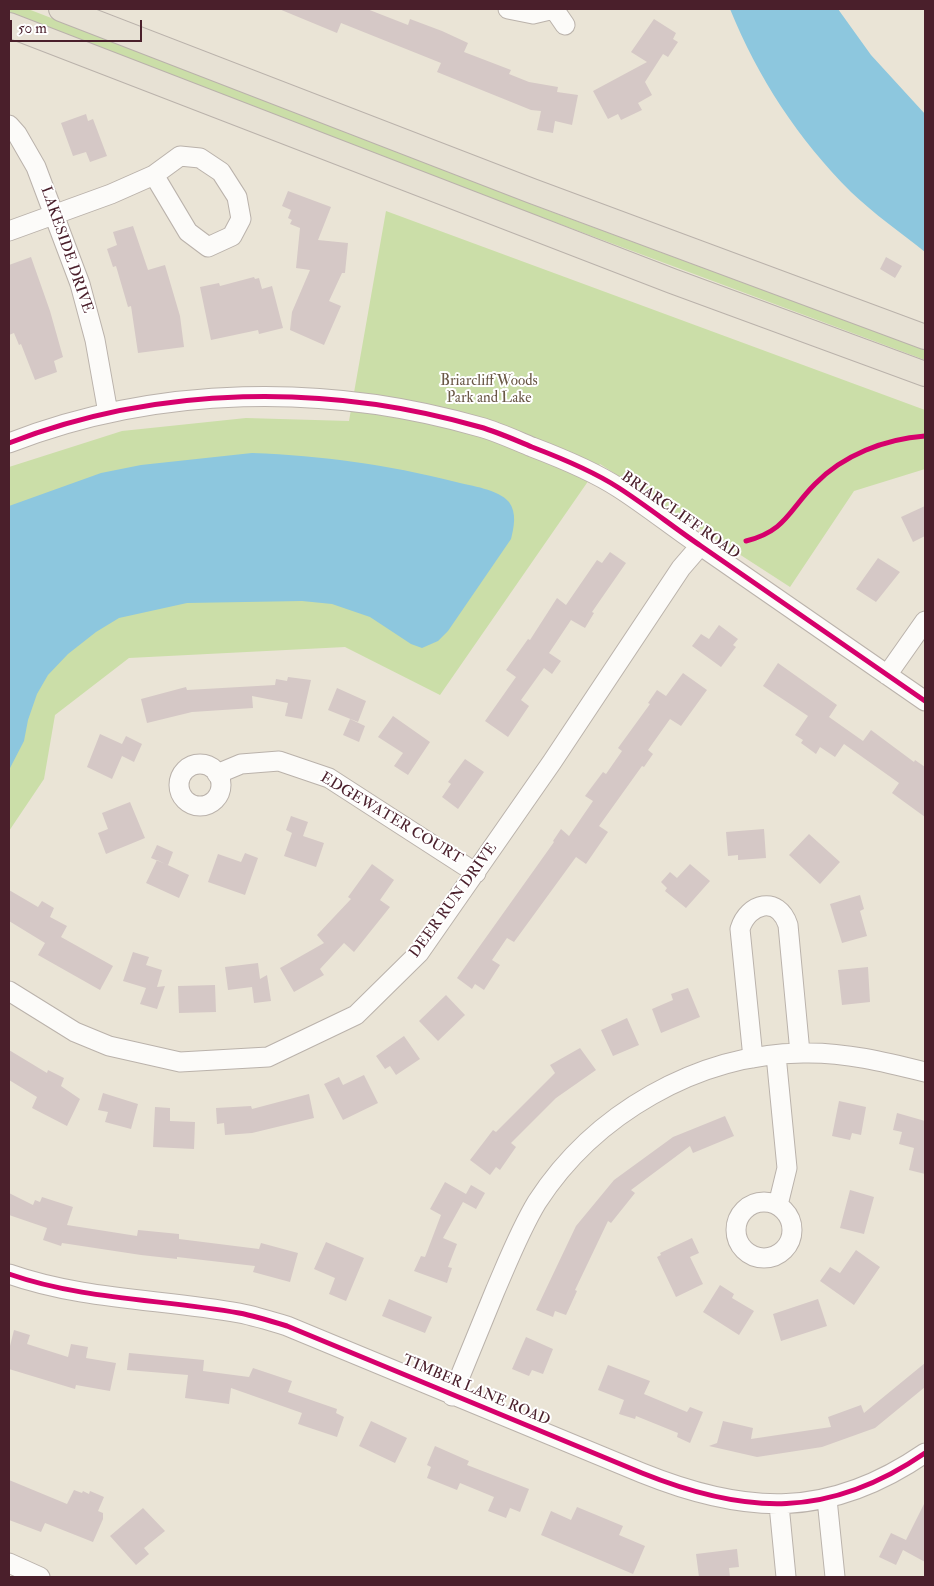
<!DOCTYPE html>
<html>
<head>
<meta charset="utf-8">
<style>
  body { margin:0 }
  #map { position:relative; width:934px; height:1586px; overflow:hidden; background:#eae4d6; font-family:"IM FELL Double Pica",serif }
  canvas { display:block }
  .frame { position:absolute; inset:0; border:10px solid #4a1f2b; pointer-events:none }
  .scale { position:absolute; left:10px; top:20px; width:132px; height:22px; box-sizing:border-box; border:2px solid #4a1f2b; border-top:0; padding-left:6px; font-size:15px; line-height:18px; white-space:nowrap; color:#4a1f2b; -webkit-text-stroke:4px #fff; paint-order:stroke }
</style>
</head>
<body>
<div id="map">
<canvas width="934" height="1586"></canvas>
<div class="frame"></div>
<div class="scale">50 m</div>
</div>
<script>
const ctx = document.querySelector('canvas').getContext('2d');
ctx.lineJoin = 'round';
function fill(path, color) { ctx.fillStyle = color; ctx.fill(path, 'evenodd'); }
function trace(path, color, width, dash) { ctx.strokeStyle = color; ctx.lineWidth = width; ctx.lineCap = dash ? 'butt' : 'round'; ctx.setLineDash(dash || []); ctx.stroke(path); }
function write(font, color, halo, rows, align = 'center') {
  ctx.font = font + ' "IM FELL Double Pica",serif'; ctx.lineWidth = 4; ctx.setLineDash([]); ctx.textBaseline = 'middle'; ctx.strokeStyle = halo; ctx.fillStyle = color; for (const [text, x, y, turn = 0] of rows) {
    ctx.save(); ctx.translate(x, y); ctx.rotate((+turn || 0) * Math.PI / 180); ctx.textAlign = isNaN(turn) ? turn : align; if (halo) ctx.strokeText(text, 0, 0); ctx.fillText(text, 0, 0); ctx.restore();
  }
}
fill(new Path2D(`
  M9,9h19l516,200 381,141v10l-564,-210 -352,-138z
  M386,211l539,199v59l-71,22 -64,96 -190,-123 -160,231 -95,-48 -216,11 -74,57 -11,64 -35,52v-364l113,-36 124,-13 103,3z`), '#cbdea8');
fill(new Path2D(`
  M730,9h108l33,46 54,59v138c-25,-20 -51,-38 -74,-60 -53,-53 -93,-114 -121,-183z
  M252,453c72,3 133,11 204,29 15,4 42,7 53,20 8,11 5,25 2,37l-63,92 -10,10 -16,7 -11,-4 -41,-27 -38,-13 -30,-3 -115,2 -68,15 -23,14 -28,22 -20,21 -11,19 -9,26 -4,21 -15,29v-264l92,-33 40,-8z`), '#8dc7de');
fill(new Path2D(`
  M279,9h88l41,16 2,-6 32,12 26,12 -4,9 47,18 -2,4 20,8 29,5 -1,5 21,3 -6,30 -17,-4 -2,12 -16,-3 4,-19 -10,-1 -94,-38 4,-9 -100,-40 -4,10z
  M654,19l22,14 -3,6 5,3 -10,15 -5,-3 -18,28 7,13 -14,8 4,7 -21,10 -3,-6 -10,5 -15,-28 54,-29 -16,-10z
  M86,114l2,7 5,-2 14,37 -17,6 -4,-10 -13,4 -12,-33z
  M288,191l43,16 -13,33 30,3 -3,30h-3l-13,28 12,5 -17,39 -34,-15 2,-18 18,-42 -14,-2 4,-40 -10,-4 2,-4 -4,-2 3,-8 -9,-4z
  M133,226l15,44 17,-5 15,51 4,31 -46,6 -7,-47 -3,1 -12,-41 -3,1 -6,-18 10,-4 -4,-13z
  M31,257l19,54 13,46 -9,4 3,11 -22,8 -14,-36 -2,1 -5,-12 -5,2v-70z
  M886,257l16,9 -7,12 -15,-9z
  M254,277l1,2 4,-1 3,11 10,-3 11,42 -24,6 -1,-4 -47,10 -11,-53 19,-4 1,3z
  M925,506v30l-12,6 -12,-25z
  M610,552l16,11 -34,49 2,1 -9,15 -14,-8 -22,33 12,8 -9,13 -8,-6 -23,32 8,6 -21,31 -23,-16 31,-44 -10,-7 22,-31 2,1 27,-42 9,7 31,-45 5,3z
  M878,558l22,14 -24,30 -20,-13z
  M719,625l19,14 -5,6 3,2 -15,20 -29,-21 9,-12 8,5z
  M778,663l59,42 -8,12 34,24 8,-11 43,32 1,-2 10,7v50l-33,-24 7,-10 -55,-39 -9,13 -15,-10 -4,7 -15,-11 2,-3 -8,-5 13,-19 -45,-30z
  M683,673l24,17 -26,36 -11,-7 -22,31 5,4 -9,13 -2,-1 -43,60 9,6 -22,32 -10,-7 -62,85 -7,-4 -15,22 8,5 -16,25 -9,-6 -3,5 -15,-11 97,-136 -1,-1 8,-12 8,7 24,-35 -8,-5 18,-24 3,2 16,-23 -4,-3 32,-44 -2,-1 9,-13 9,6z
  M288,677l23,3 -9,39 -17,-3 3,-13 -36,-7 1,12 -61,4 -45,11 -6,-24 45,-12 1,3 88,-5 1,-6 11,2z
  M337,688l29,13 -8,21 -30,-12z
  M393,716l37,26 -22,33 -14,-9 9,-13 -25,-16z
  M350,719l15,7 -6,16 -16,-7z
  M100,734l22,10 4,-8 16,8 -8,18 -12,-6 -10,23 -25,-12z
  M465,759l19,13 -26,37 -16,-12 9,-13 -3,-2z
  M130,802l15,36 -39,16 -8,-21 10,-4 -6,-16z
  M291,816l17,6 -5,14 21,7 -8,24 -32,-11 8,-23 -6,-3z
  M764,829l2,29 -28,2v-5l-10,1 -2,-24z
  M809,834l31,28 -20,22 -31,-29z
  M157,845l16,7 -5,13 -17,-7z
  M245,853l13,5 -13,37 -37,-13 10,-28 23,8z
  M157,860l32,15 -10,23 -33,-15z
  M372,864l22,16 -14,20 10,7 -36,45 -10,-9 -24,26 4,6 -30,17 -14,-24 44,-25 -7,-8 34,-36 -3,-2z
  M690,864l20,17 -24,27 -21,-17 2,-3 -6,-6 9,-10 7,6z
  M9,890l29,17 4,-6 12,7 -4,9 17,9 -6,11 52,29 -13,24 -62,-35 7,-12 -36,-22z
  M860,895l4,14 -4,2 7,25 -25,7 -12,-39z
  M133,952l16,5 -3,8 16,5 -5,17 8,-1 -8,23 -17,-5 6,-16 -23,-7z
  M258,963l2,16 7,-4 4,26 -17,2 -2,-16 -24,3 -3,-23z
  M868,967l2,35 -28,3 -4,-35z
  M215,985l1,27 -37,1 -1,-27z
  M688,988l12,29 -39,16 -9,-24 21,-9 -2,-6z
  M446,995l19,20 -27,26 -19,-20z
  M627,1018l12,27 -26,11 -12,-26z
  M404,1036l16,23 -24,16 -6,-9 -5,3 -9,-13z
  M580,1048l16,22 -40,28 -45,45 5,4 -16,23 -4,-3 -6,8 -20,-15 23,-30 3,2 59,-59 -5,-8z
  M9,1050l38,23 1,-3 16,8 -3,8 19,13 -13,27 -35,-18 5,-11 -28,-17z
  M364,1075l14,28 -35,17 -19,-36 15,-7 4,8z
  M103,1093l35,11 -7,25 -26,-7 3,-10 -10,-2z
  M309,1094l5,24 -62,15 -27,2 -1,-12 -7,1 -1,-16 35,-2 1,3z
  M839,1101l27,6 -5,28 -9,-2 -2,7 -18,-4z
  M155,1107l15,1v13l25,1 -1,27 -41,-2z
  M897,1113l28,8v53l-16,-4 5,-22 -15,-4 3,-12 -9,-2z
  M725,1116l9,20 -41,17 -3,-7 -59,44 4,3 -24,30 -3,-2 -33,69 2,1 -11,24 -11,-4 -2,6 -17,-7 40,-84 38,-46 59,-43z
  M445,1182l21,12 5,-9 14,8 -9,16 -13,-7 -20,36 14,6 -9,23 4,1 -5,15 -33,-12 7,-15 4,1 16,-42 -11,-6z
  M850,1190l24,7 -10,37 -24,-6z
  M9,1193l24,12 2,-5 5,2 2,-5 31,10 -6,18 70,11 1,-6 41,4v5l80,10 2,-6 37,10 -8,29 -37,-10 2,-6 -78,-9v2l-36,-4 -79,-12 -1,3 -18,-6 4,-12 -38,-13z
  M692,1238l7,15 -9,4 13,27 -27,13 -19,-40 4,-2 -1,-2z
  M326,1242l38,16 -18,43 -17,-7 6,-16 -21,-9z
  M856,1250l24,17 -26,38 -34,-24 10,-14 10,6z
  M720,1285l14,9 -2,4 22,13 -15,24 -36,-23z
  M389,1299l43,18 -7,16 -43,-17z
  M818,1299l9,27 -46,15 -8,-27z
  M14,1330l16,5 -3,9 41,13 3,-13 17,3 -2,11 30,5 -6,28 -34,-6 -1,4 -66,-20v-19z
  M526,1337l27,12 -10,25 -11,-4 -3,6 -17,-7z
  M129,1353l75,7 -1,11 46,6 4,-9 39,13 -4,11 49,17 -1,4 8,4 -7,20 -39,-13 4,-11 -71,-25 -2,16 -44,-6 3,-23 -61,-5z
  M925,1363v24l-50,41 -53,19 -65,10 -48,-11 8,-3 6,-22 30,7 -2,11 80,-12 -3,-10 33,-12 3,8z
  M608,1365l42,16 -6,13 43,18 3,-5 13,5 -13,31 -13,-6 1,-4 -42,-17 -1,3 -16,-5 5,-14 -26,-10z
  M371,1421l36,17 -12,25 -36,-17z
  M435,1446l34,15 -2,4 62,24 -9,23 -10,-4 -4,10 -18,-7 6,-14 -34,-14 -3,7 -30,-12 4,-11 -4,-2z
  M9,1480l58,24 7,-14 8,3 1,-2 6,3 1,-3 14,6 -6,14 5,2v6l-10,23 -48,-19 -4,9 -32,-12z
  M925,1502v60l-22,-12 -7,15 -17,-8 12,-24 15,7z
  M577,1507l46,19 -4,9 26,11 -12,28 -92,-39 10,-24 20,9z
  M143,1508l22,23 -21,17 5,6 -13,11 -26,-29z
  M737,1549l2,18 -10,1 1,9h-31l-3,-23z`), '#d5c8c6');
const minor = new Path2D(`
  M508,9l25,5 21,-5
  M554,9l11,16
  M9,125l8,9 19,33 44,117 15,56 13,73
  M9,231l102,-37 43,-19 34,57 20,15 24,-11 9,-17 -4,-22 -16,-25 -21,-14 -20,-2 -26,19
  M9,443c149,-58 318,-60 471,-16 18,5 35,13 52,20 29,11 61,24 87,41 28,18 54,39 82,58 75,52 150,103 224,155
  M887,675l38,-54
  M179 785a21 21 0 1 1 42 0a21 21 0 1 1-42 0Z
  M217,774l24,-10 38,-3 50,17 147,95
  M9,991l66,41 34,14 71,16 88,-5 88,-42 63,-62 133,-191 129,-194 19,-22
  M776,1055l11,113 -9,37
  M753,1058l-13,-129c8,-26 38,-34 48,-4l12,128
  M736 1230a28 28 0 1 1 56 0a28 28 0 1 1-56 0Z
  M9,1274c74,26 153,25 230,39 16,3 32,8 48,13l355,147c104,42 187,46 283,-20
  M452,1396c14,-35 29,-70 43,-105 13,-30 25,-61 42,-89 57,-88 160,-148 266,-149 42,-1 82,9 122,19
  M827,1499l8,78
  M779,1505l7,72
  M9,1563l31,14`);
const major = new Path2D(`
  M61,9l471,182 393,146
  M9,25l663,256 253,93`);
trace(minor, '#bab2ab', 21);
trace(major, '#bab2ab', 26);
trace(minor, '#fcfbf9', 19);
trace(major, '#e7e1d4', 24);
trace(new Path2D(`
  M9,443c149,-58 318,-60 471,-16 18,5 35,13 52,20 29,11 61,24 87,41 28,18 54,39 82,58 75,52 150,103 224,155
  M746,541c40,-10 43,-31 69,-57 28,-29 70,-45 110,-48
  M9,1274c74,26 153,25 230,39 16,3 32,8 48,13l355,147c104,42 187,46 283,-20`), '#d6006c', 5);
write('15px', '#4a1f2b', '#fff', [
  ["LAKESIDE DRIVE",66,250,71],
  ["BRIARCLIFF ROAD",680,516,35],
  ["EDGEWATER COURT",391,819,31],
  ["DEER RUN DRIVE",454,901,-54],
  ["TIMBER LANE ROAD",476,1391,23]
]);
write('15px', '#695745', '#fff', [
  ["Briarcliff Woods",489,382],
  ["Park and Lake",489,399]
]);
</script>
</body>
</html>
